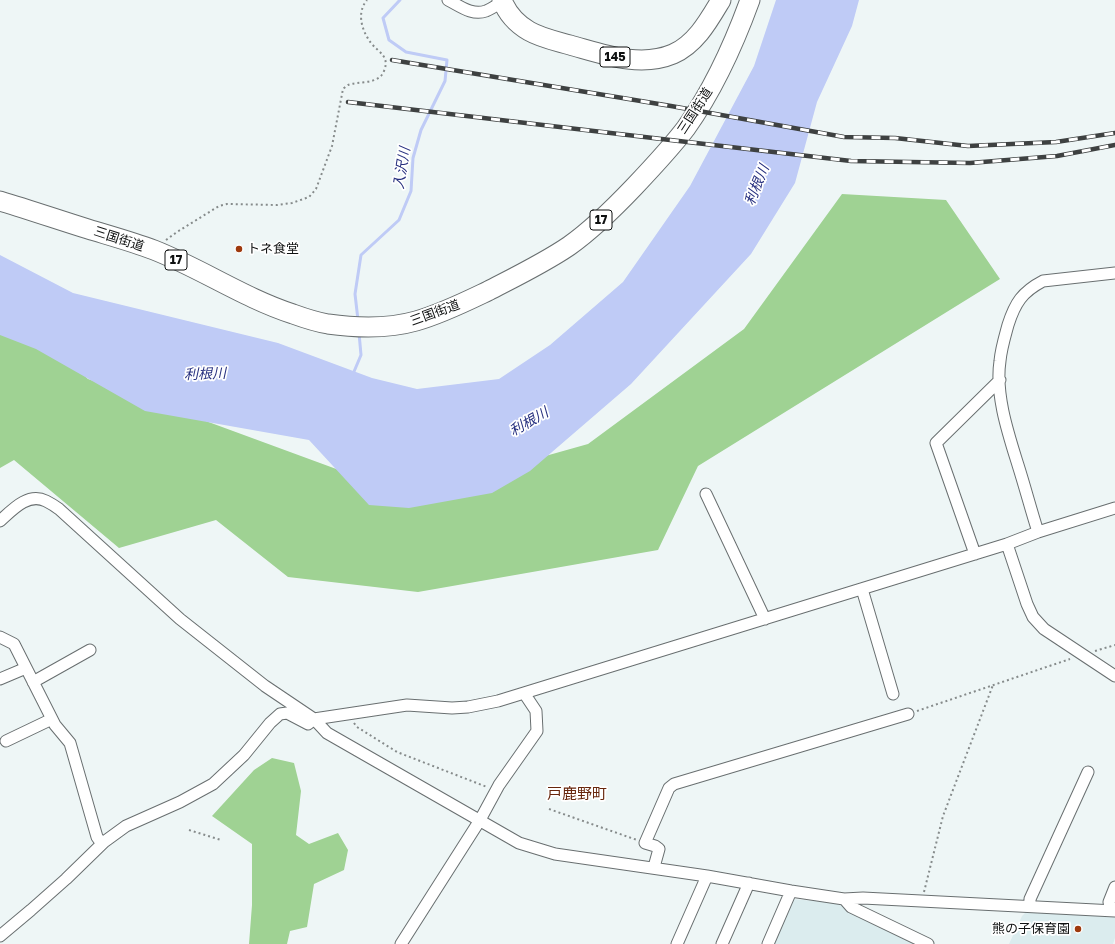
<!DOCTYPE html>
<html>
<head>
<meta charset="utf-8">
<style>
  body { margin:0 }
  canvas { display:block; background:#eef6f6 }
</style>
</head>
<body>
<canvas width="1115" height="944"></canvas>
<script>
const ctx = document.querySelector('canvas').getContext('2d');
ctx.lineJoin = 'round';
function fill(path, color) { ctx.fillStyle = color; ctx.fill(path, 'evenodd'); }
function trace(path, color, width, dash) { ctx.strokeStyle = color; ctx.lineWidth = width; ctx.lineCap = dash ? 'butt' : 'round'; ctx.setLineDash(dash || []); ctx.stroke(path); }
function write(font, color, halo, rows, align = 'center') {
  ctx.font = font + ' "Golos Text","Noto Sans JP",sans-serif'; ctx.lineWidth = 3.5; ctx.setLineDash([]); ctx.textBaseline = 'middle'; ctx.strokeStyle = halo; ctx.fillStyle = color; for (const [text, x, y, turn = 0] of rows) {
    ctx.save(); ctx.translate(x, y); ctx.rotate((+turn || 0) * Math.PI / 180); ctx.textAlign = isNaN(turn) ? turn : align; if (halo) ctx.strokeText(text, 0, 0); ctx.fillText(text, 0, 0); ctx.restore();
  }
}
fill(new Path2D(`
  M792,899l45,4 84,41h-149z
  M1028,910l87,4v24l-2,6h-104l13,-28z`), '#dbecee');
fill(new Path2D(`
  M842,194l104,6 54,79 -302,187 -40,84 -240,42 -130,-15 -72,-57 -97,28 -105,-88 -14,8v-152l22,3 66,60 77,27 242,89 181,-51 156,-115z
  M272,758l22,5 7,28 -5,44 13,9 29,-11 10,17 -4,20 -30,14 -7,43 -17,4 -3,13h-38l3,-39v-61l-40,-28 42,-46z`), '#9fd293');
fill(new Path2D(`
  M776,0h83l-7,26 -35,76 -22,81 -44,71 -120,130 -101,87 -38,22 -83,15 -40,-3 -60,-65 -164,-29 -109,-62 -36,-14v-80l73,38 205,50 94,35 45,11 82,-10 51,-34 73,-63 67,-96 64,-120z`), '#bfcbf6');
trace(new Path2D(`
  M358,320l-3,-26 6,-39 38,-35 12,-29 2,-33 8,-28 24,-49 2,-21 -41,-8 -17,-12 -6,-22 17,-18
  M353,374l8,-19 -2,-22`), '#bfcbf6', 3);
const minor = new Path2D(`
  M448,0c12,6 24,16 38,11 5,-2 11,-6 16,-9
  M706,494l59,125
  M0,521c12,-11 28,-29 46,-20 4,2 9,5 13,8l121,110 85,67 49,33 93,-14 45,3 16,-1 30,-6 509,-157 31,-12 77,-24
  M1038,532c-7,-22 -13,-45 -20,-67 -10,-32 -23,-71 -18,-104 1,-12 5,-25 8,-36 7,-22 14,-33 35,-44l72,-8
  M1007,544l20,60 6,13 11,12 71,47
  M975,554l-39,-111 64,-63
  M862,589l31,105
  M0,637l14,7 41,81 15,18 27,94 5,7
  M0,679l26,-11
  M33,682l57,-32
  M6,741l46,-22
  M654,867l5,-18 -4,-3 -10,-3 24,-55 5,-4 234,-70
  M844,899l7,8 77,37
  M1030,906v-7l58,-127
  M1111,910l-2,-8 6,-15
  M0,936l31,-26 35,-31 38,-37 22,-16 54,-24 33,-18 31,-29 26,-32 10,-9 7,-1 21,11 6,-5 13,14 192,110 36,11 152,22 84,15 53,8 19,-1 252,13
  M401,944l79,-124 19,-35 38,-54 -1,-20 -12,-18
  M677,944l30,-68
  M722,944l27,-61
  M768,944l23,-53`);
const trunk = new Path2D(`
  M502,0c5,13 15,24 27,31 12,7 27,10 41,14 33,9 70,23 103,9 23,-10 36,-34 48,-54
  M0,201c30,9 59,19 88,28 23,7 45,13 66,21 48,19 90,48 139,64 11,4 23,8 35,10 29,4 60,5 88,-3 25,-7 49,-19 72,-30 27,-14 56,-28 81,-45 24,-17 45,-38 65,-59 18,-19 36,-38 52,-59 27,-38 48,-84 64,-128`);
trace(minor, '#696f70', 13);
trace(trunk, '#696f70', 21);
trace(new Path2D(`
  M166,240l11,-8 42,-26 8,-2 50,1 15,-2 17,-6 7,-8 16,-43 11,-57c1,-1 3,-3 5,-4 10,-4 31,0 36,-14 6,-15 -5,-18 -13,-28 -9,-12 -15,-30 -4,-43
  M1095,651l20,-6
  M917,711l153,-52
  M354,723l3,4 40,25 90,35
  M549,809l88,31
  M189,830l32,10
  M924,892l19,-76 50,-131`), '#868b8b', 2, [2, 3]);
trace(minor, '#fff', 11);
trace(trunk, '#fff', 19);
const rail = new Path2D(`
  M392,60l279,46 173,31 51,1 73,8 88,-4 59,-9
  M348,102l305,36 198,23 119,2 87,-7 58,-11`);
trace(rail, '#3e4141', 4.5);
trace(rail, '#fff', 3, [9]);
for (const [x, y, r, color] of [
  [239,249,4,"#9e390d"],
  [1078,929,4,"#9e390d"]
]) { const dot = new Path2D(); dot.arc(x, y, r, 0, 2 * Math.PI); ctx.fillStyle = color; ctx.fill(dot); trace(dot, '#fff', 1.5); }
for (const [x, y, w] of [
  [615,57,30],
  [601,220,22],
  [176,260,22]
]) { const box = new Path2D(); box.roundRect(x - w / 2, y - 10, w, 20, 3); ctx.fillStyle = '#fff'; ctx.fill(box); trace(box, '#0f1111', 1); }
write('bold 12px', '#0f1111', null, [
  ["145",615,57],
  ["17",601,220],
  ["17",176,260]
]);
write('13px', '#0f1111', '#fff', [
  ["三国街道",695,111,-57],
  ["三国街道",119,239,18],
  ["三国街道",435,313,-20]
]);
write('13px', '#0f1111', '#fff', [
  ["トネ食堂",247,249],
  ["熊の子保育園",1070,929,"right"]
], 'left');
write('italic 14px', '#27307f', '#fff', [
  ["入沢川",402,168,-81],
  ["利根川",757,185,-68],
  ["利根川",205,374,-2],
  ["利根川",529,422,-30]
]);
write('15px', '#67260c', '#fff', [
  ["戸鹿野町",577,794]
]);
</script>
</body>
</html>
